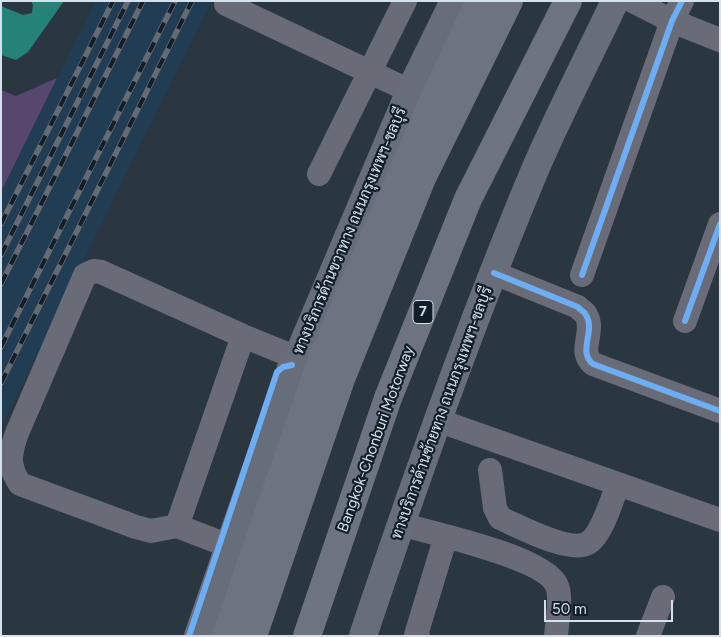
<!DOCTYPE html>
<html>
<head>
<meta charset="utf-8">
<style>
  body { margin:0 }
  #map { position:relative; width:721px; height:637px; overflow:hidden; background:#2a3640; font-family:Figtree,sans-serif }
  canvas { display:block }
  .frame { position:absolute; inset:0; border:2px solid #d4e2ee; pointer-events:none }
  .scale { position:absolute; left:544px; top:600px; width:129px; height:22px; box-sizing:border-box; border:2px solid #d4e2ee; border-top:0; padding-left:6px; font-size:15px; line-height:18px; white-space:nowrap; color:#d4e2ee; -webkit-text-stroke:4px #131e26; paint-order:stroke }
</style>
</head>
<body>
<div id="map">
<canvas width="721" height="637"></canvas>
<div class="frame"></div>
<div class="scale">50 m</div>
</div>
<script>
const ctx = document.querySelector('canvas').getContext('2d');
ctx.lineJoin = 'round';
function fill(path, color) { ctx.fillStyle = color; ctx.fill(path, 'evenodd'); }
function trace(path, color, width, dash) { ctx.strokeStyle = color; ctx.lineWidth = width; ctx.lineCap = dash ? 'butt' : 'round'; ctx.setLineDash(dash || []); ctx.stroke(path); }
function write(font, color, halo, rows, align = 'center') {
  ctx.font = font + ' Figtree,Sarabun,sans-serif'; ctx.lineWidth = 4.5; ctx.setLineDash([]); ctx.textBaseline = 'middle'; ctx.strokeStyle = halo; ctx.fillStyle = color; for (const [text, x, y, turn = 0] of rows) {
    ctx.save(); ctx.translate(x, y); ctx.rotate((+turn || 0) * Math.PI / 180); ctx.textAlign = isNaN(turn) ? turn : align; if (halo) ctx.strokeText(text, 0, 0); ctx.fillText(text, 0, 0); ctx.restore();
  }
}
fill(new Path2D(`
  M96,1h116l-211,426v-235z`), '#213d53');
fill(new Path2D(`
  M57,78l-56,114v-102l15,6z`), '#57466e');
fill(new Path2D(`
  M31,1h33l-36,51 -12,8 -15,-5v-49l22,9 9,-2 1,-8z`), '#258278');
trace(new Path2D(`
  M633,1l39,20 48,19
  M226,4l184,87
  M319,174l86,-173
  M494,273l84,34c2,3 7,5 8,8 10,16 -9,36 7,49l127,47
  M582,275l90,-254 10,-20
  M685,321l35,-97
  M243,336l-66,190 -26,5 -15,-4 -116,-43c-13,-19 -10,-31 -3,-51l68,-158 9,-4 7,1 142,64 54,22
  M437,420l283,100
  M490,470l5,38 5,10c19,8 70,36 88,25 14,-8 24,-44 30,-59
  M400,524c31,9 146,33 157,62 5,12 0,36 -1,50
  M177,526l52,20
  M418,636l-2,-1 30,-99
  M648,636l15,-39`), '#696c76', 24);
trace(new Path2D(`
  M198,636l94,-271 5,-7 113,-267 44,-90
  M363,636c53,-159 109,-317 174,-471 24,-55 52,-109 78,-164`), '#676d79', 28);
trace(new Path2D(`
  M226,636l97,-280 111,-257 46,-98
  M253,636l88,-257 81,-201 87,-177
  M307,636l81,-238 80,-199 100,-198`), '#6d7380', 28);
const rail = new Path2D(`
  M1,224l112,-223
  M1,255l127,-254
  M1,284l142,-283
  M1,347l174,-346
  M1,383l191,-382`);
trace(rail, '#656b73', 5.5);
trace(rail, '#131e26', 4, [11]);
trace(new Path2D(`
  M494,273l84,34c2,3 7,5 8,8 10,16 -9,36 7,49l127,47
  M582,275l90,-254 10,-20
  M685,321l35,-97
  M189,636l88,-264 6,-5 9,-2`), '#6dadf4', 6);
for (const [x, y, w] of [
  [423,312,20]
]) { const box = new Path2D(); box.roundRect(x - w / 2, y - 11.5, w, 23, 4); ctx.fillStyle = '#131e26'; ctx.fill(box); trace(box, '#d4e2ee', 1); }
write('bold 14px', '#d4e2ee', null, [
  ["7",423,312]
]);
write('15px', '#d4e2ee', '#131e26', [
  ["ทางบริการด้านขวาทาง ถนนกรุงเทพฯ-ชลบุรี",350,231,-67],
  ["ทางบริการด้านซ้ายทาง ถนนกรุงเทพฯ-ชลบุรี",442,413,-70],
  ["Bangkok-Chonburi Motorway",376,439,-70]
]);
</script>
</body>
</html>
